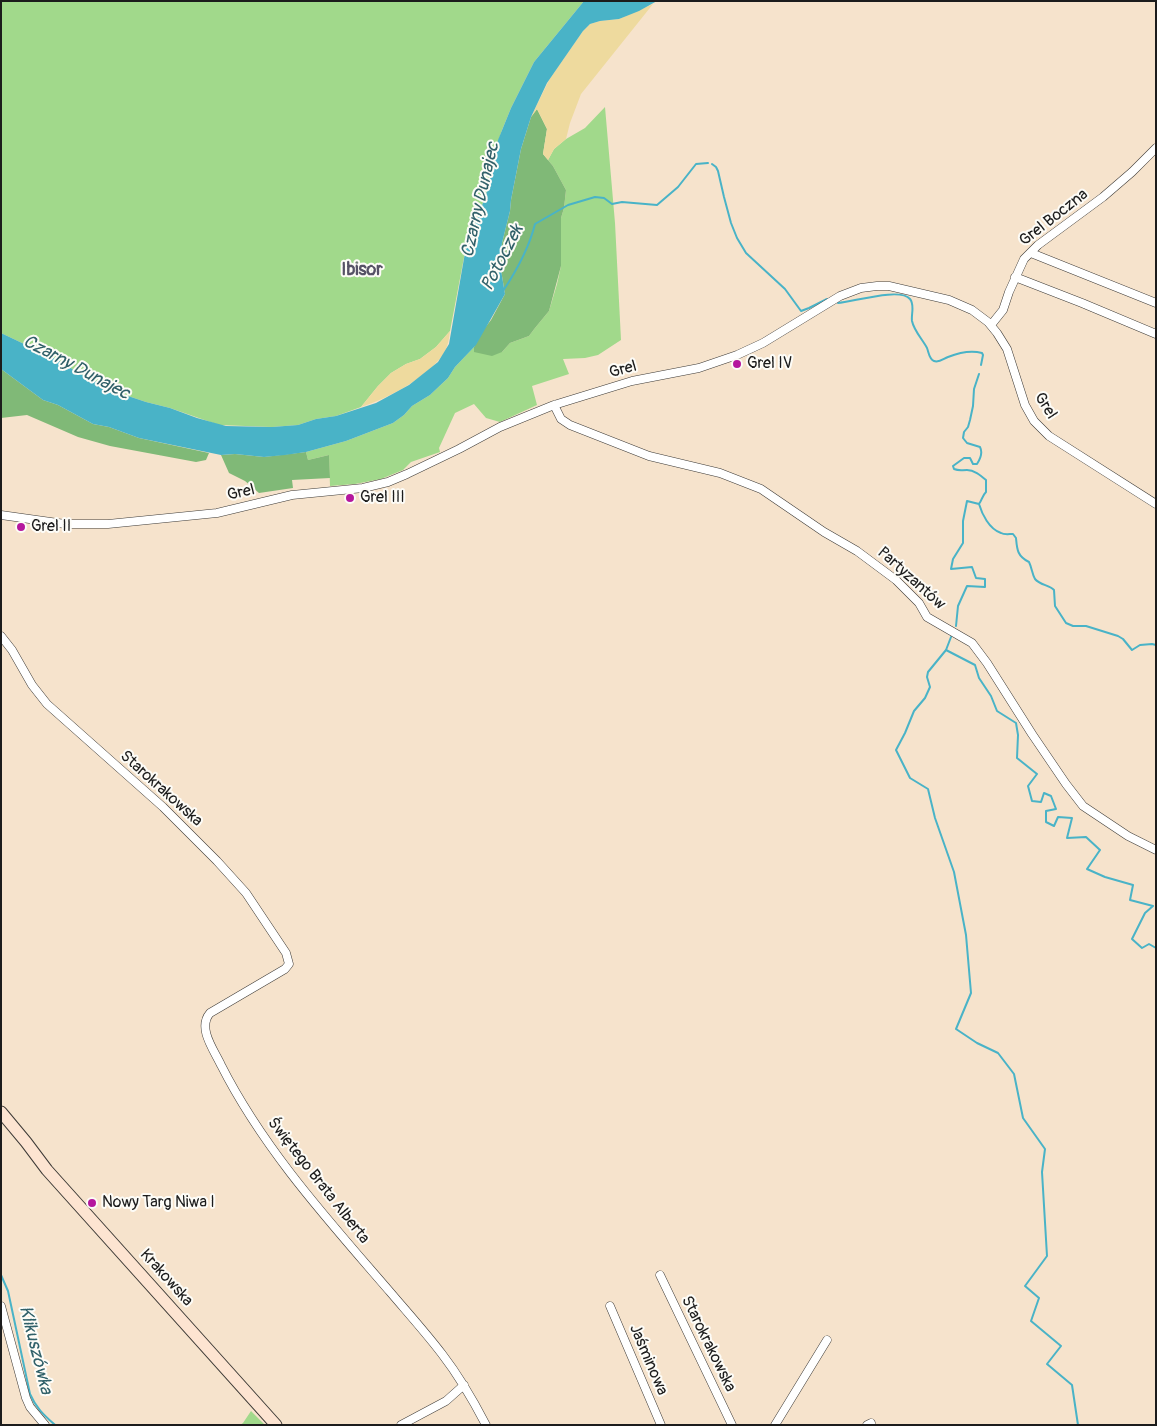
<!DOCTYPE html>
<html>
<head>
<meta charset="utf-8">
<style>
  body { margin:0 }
  #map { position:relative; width:1157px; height:1426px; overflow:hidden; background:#f6e3cc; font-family:Pangolin,sans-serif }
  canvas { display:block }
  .frame { position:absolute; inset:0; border:2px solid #1c1c1c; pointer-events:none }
</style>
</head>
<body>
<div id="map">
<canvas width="1157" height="1426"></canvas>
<div class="frame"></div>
</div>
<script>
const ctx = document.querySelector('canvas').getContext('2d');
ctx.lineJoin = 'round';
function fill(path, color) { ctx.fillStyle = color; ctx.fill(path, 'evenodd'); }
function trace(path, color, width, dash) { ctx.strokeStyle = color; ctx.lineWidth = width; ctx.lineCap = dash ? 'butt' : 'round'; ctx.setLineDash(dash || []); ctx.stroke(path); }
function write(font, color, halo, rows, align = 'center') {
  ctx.font = font + ' Pangolin,sans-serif'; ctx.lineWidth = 4; ctx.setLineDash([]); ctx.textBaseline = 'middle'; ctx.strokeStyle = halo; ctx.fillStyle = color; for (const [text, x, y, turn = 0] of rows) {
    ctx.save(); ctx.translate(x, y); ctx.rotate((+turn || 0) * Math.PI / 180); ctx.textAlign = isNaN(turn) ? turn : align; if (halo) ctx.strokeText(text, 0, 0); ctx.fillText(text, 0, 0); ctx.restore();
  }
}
fill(new Path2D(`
  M1,1h583l-50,61 -23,46 -9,22 -9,26 -7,39 -20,52 -16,84 -14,16 -16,12 -14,5 -15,9 -13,13 -17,21 -25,9 -20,3 -18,6 -26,2 -53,-2 -49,-17 -24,-6 -30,-10 -40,-20 -14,-10 -61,-29z
  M605,107l10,116 6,117 -23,15 -13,3 -22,1 6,15 -37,12 5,19 -37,17 -14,-4 -12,-14 -19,9 -16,35 1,4 -29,10 -8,8 -22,9 -26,5 -25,2 -1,-31 -21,5 -2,-8 40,-11 47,-18 11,-8 8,-9 18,-11 18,-17 7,-11 19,-20v5h28l8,-9 19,-7 6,-8 14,-17 8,-27 4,-18v-48l3,-10 2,-18 -13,-24 -5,-6 6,-11 12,-10 19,-11z
  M251,1411l14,14h-25l3,-2z`), '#a1d98b');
fill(new Path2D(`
  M537,109l10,20 -4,25 10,12 13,24 -2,18 -3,10v48l-12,45 -14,17 -6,8 -19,7 -8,9 -10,4 -18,-4v-5l10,-18 7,-9 14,-26 -5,-30 2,-21 8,-32 1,-11 10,-51 10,-32z
  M1,369l42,31 15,5 35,19 16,3 30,11 70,15 -3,7 -10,2 -86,-16 -32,-9 -51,-22 -26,3z
  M306,452l2,8 21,-5 1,23 -38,2 1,8 -34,5 -14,-12 -16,-8 -8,-18 14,-1 29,3z`), '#80b977');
fill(new Path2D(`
  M653,4l-72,90 -11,29 -4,16 -12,10 -6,11 -5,-6 4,-25 -10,-20 -6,8 18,-37 34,-49 7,-7 10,-3 19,-2z
  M450,331c-1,8 -2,15 -6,22 -14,23 -57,46 -83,54l17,-21 13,-13 15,-9 14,-5 16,-12z`), '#eeda9e');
fill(new Path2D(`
  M584,1h73l-18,10 -20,8 -19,2 -10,3 -7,7 -36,52 -16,34 -10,32 -10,51 -1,11 -8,32 -2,21 5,30 -29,51 -21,22 -7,11 -18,17 -18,11 -8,9 -11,8 -47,18 -40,11 -21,3 -21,2 -29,-3 -14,1 -82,-17 -30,-11 -16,-3 -35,-19 -15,-5 -42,-31v-36l61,29 13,9 41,21 30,10 24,6 27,10 29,8 46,1 26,-2 18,-6 20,-3 40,-13 33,-18 29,-23 11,-18 17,-97 20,-52 12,-55 13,-32 23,-46z`), '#49b3c7');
trace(new Path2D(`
  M712,164l4,3 2,4 6,26 7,26 6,15 9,15 39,36 16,22 8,-3 18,-9
  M503,291c14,-21 26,-43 32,-67l33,-19 27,-8 9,1 8,6 10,-2 35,3 21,-18 18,-23 12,-1
  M838,303c15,-1 62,-16 72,-4 5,6 1,15 2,22 2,10 11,19 15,27 2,5 2,11 7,13 5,2 9,-2 14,-4 10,-4 23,-7 34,-4l1,2 -2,10
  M979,504c3,10 10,25 22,29 3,2 8,1 12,1l3,4c1,11 1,18 13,24 3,6 3,12 6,17 5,6 14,6 19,11l1,16 11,17 7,3h13l32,10 5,3 9,11 8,-5 12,-1 4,1
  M979,504c3,-4 3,-8 7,-12v-12c-6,-5 -12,-10 -19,-10 -6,0 -8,1 -13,-1l-1,-3 11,-8h6l3,6h4c4,-6 6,-11 3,-17l-13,-4 -4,-5 1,-6 4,-5 2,-7 3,-14 1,-17 5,-15
  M956,626l2,-20 9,-20 18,1v-8l-9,-1 -4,-11 -21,2 2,-10 10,-16v-22l4,-20 12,3
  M951,637l-5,13 -18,22 -1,5 3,10 -5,11 -11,13 -9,22 -9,17 14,28 18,11 7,29 19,54 12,63 5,58 -15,36 21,14 21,10 16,21 9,44 22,31 -3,23 5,84 -22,30 14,12 -8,23 30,25 -14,18 25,21 6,40
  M946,650l29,15 4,13 12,18 6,15 19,12 2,12 -1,23 20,16 -9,12 4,15 9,1 3,-9 7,3 5,13 -10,2v11l8,4 4,-9 14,1 -5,20 19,-1 14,13 -13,19 18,8 28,8 -3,15 23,6 -8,7 -13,26 10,9 7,-4 7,4
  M1,1275l7,16 22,103c6,14 14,21 25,31`), '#49b3c7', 2);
const street = new Path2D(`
  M1031,253l125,50
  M1015,277l67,26 74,31
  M991,325l12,-15 6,-18 15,-33 14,-14 65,-48 29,-25 24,-24
  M554,405l7,14 9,6 79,31 71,17 41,16 63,43 33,19 39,29 23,23 8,14 45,26 15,20 45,71 34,50 17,22 45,30 28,14
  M1,515l64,9h43l109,-11 75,-18 71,-7 25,-6 19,-8 52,-25 41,-22 54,-22 78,-24 67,-13 38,-13 26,-12 77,-47 21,-8 16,-2h12l60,14 23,10 16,12 9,11 10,16 18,56 9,16 15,15 107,68
  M1,636l11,14 20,35 15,19 116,103 54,54 29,32 40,60 3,11 -4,5 -75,44c-13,15 4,37 11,52 43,85 108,156 170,228 17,20 35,40 51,61 17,22 31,46 44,71
  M660,1275l72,150
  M1,1306l25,92 4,9 15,18
  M610,1306l51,119
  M401,1425l45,-24 18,-16
  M775,1425l52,-85
  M867,1425l4,-2`);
const secondary = new Path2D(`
  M1,1112l25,30 21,28 229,255`);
trace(street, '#3d3a36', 9);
trace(secondary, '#3d3a36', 13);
trace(street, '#fff', 8);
trace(secondary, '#fde4d1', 11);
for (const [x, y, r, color] of [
  [737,364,5,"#b5179e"],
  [350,498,5,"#b5179e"],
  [21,527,5,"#b5179e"],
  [92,1203,5,"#b5179e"]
]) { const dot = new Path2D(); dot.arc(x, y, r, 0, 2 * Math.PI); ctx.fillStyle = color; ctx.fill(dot); trace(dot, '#fdfcf7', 2); }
write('16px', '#1c1c1c', '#fdfcf7', [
  ["Grel Boczna",1054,218,-38],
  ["Grel",623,370,-15],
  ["Grel",1045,406,58],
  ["Grel",241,493,-13],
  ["Partyzantów",911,579,42],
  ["Starokrakowska",161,789,42],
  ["Świętego Brata Alberta",318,1181,52],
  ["Krakowska",166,1278,48],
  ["Starokrakowska",708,1344,64],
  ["Jaśminowa",648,1360,67]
]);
write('16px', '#1c1c1c', '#fdfcf7', [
  ["Grel IV",747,364],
  ["Grel III",360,498],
  ["Grel II",31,527],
  ["Nowy Targ Niwa I",102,1203]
], 'left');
write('italic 18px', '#306069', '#fdfcf7', [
  ["Czarny Dunajec",481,200,-77],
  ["Potoczek",503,258,-63],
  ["Czarny Dunajec",76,368,28],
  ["Klikuszówka",35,1350,76]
]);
write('bold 18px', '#565266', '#fdfcf7', [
  ["Ibisor",362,270]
]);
</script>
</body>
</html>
